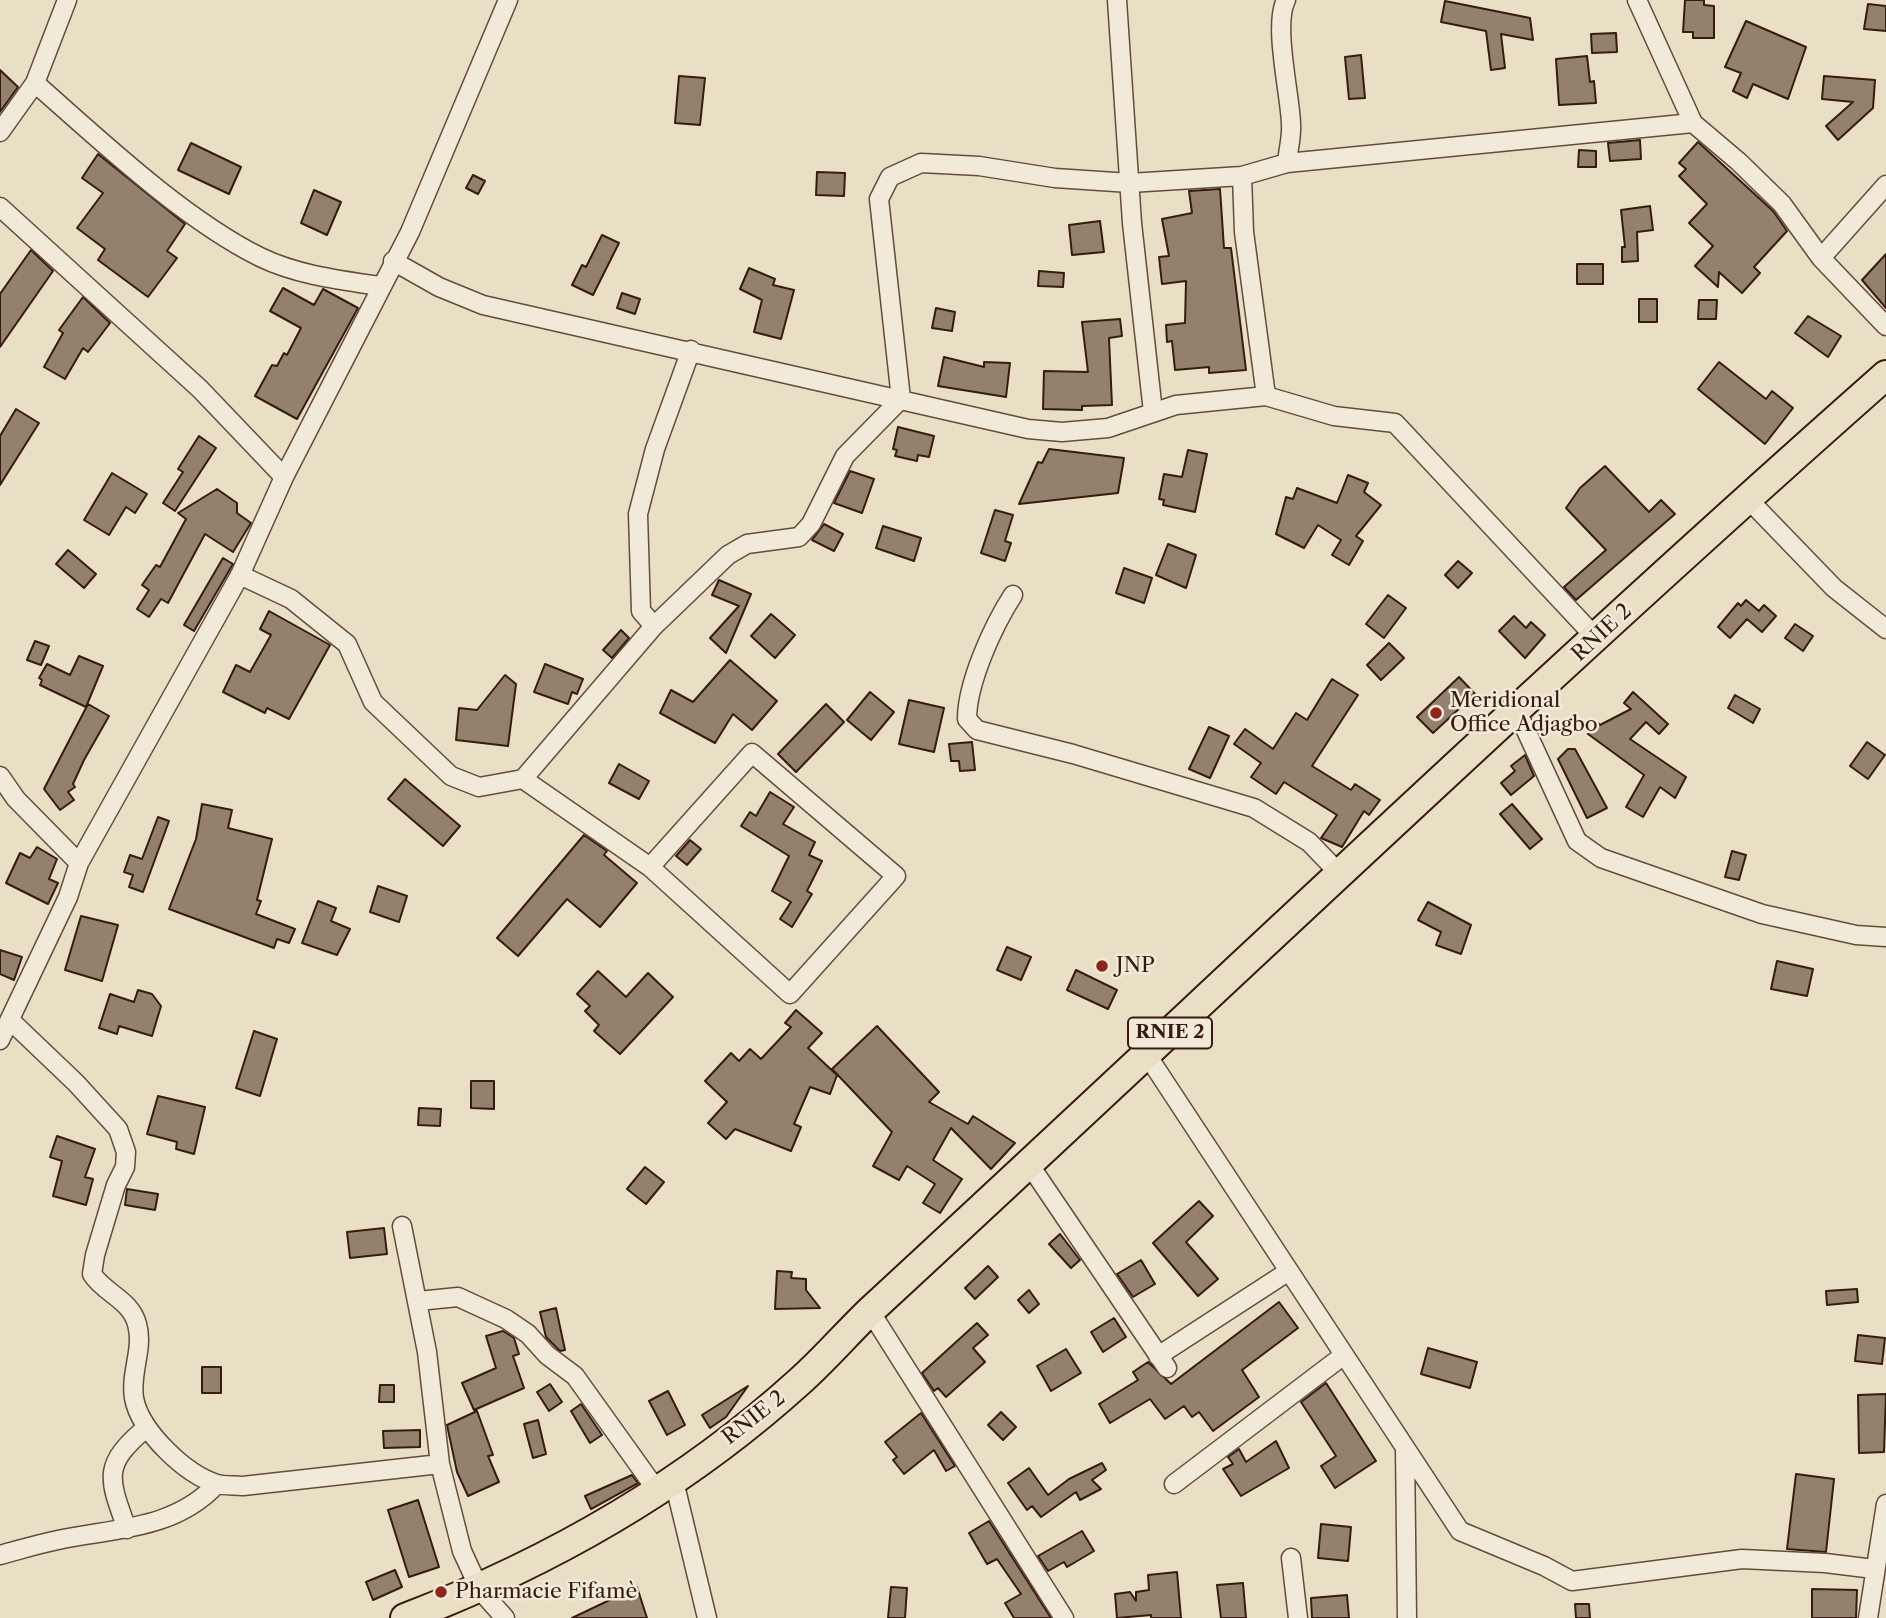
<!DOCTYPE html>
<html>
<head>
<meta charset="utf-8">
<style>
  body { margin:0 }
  canvas { display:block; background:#e9dfc5 }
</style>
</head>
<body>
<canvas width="1886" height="1618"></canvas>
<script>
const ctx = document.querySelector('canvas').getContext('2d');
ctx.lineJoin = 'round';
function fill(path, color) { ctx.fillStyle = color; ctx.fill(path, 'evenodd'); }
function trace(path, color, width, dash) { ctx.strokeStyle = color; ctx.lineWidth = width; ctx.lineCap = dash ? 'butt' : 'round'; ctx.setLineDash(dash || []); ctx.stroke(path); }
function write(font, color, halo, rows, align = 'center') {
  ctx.font = font + ' "Libre Caslon Text",serif'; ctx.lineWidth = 5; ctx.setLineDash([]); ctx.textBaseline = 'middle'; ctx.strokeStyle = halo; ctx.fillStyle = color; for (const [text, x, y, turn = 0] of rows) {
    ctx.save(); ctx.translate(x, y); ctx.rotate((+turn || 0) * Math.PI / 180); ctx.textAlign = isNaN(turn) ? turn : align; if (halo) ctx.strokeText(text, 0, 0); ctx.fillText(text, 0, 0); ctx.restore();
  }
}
const building = new Path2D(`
  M1685,0h19v5l10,1v32h-21v-6h-10z
  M1445,1l85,17 3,22 -32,-6 4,34 -14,2 -5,-39 -45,-9z
  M1868,4l18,2v25l-22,-2z
  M1746,21l60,26 -18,52 -35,-15 -6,14 -14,-7 8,-18 -16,-6z
  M1616,33l1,19 -25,1 -1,-19z
  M1361,55l4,43 -16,1 -4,-42z
  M1587,56l3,26 4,-1 2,22 -37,2 -3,-46z
  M0,70l18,17 -18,25z
  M679,76l26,2 -5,47 -25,-2z
  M1824,76l51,4 -2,28 -35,32 -12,-14 27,-24 -31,-3z
  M1640,140l1,19 -31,2 -2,-18z
  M1698,142l75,69 14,20 -33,36 6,6 -18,20 -23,-21 -1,15 -23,-21 18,-20 -24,-23 18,-19 -28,-28 7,-7 -7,-6z
  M191,143l50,24 -12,27 -51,-24z
  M1579,150l17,1v16h-18z
  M98,154l87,70 -18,27 10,7 -29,39 -50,-37 7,-11 -28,-21 26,-35 -21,-15z
  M817,172l28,1 -1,23 -28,-1z
  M473,175l12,6 -7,13 -12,-6z
  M1220,189l4,59h7l15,122 -37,3v-6l-34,3 -3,-29 -5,1 -1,-17 19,-2 1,-42 -24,3 -3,-27 10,-1 -7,-37 30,-6 -3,-22z
  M314,190l27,12 -14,33 -26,-12z
  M1650,206l3,24 -16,2 1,29 -16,1v-15h3l-4,-37z
  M1100,221l4,31 -32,3 -3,-30z
  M602,235l17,8 -26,52 -21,-10 10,-20 4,2z
  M31,250l22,21 -53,76v-53z
  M1886,254v54l-24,-28z
  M1577,264h26v20h-26z
  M749,268l26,11 -2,6 21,5 -13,49 -27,-7 8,-32 -22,-11z
  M1039,271l25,2 -1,14 -25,-1z
  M283,288l31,17 9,-16 35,19 -61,111 -42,-23 17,-31 5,1 7,-13 3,2 14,-27 -31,-17z
  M622,293l18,6 -5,15 -18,-6z
  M83,297l27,26 -22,29 -5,-4 -18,31 -21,-12 19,-34 -4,-3z
  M1639,299h18v23h-18z
  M1699,300h18l-1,19h-18z
  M936,308l19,4 -3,19 -20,-3z
  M1808,316l33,20 -13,21 -33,-24z
  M1120,319l2,17 -13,2 3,67 -30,1v4l-39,-1 1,-38 44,1 -6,-50z
  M944,357l40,10v-5l26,1 -4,34 -68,-11z
  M1719,362l47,37 6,-8 21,17 -28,36 -67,-55z
  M16,409l23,14 -39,62v-49z
  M898,427l36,9 -5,21 -11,-2 -1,6 -22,-5 2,-6 -4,-1z
  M199,436l17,12 -41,63 -12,-8 20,-31 -5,-3z
  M1049,449l75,9 -6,35 -99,11 19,-42 4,1z
  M1188,450l19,4 -12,58 -32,-7 1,-5 -5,-1 5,-25 18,3z
  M1605,466l44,46 12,-12 14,14 -99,86 -12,-13 42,-37 -40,-42 14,-20z
  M850,471l24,8 -12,34 -28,-10z
  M112,473l35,21 -12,19 -9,-6 -17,28 -25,-15z
  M1348,475l20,8 -4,9 17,13 -25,31 7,5 -14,24 -17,-10 9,-15 -23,-15 -14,23 -28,-14 10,-37 7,2 4,-11 40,15z
  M217,489l20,14v10l14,10 -18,29 -28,-18 -37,69 -7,-4 -12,18 -12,-8 12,-19 -7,-5 14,-20 4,2 26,-48 -8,-6z
  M995,510l18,5 -8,26 6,2 -6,18 -24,-8z
  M824,524l19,10 -9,17 -22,-11z
  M883,526l38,12 -7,23 -38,-13z
  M1168,544l28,11 -10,33 -30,-13z
  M68,550l28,24 -12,14 -28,-24z
  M223,558l10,6 -39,67 -10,-6z
  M1458,561l14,12 -14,15 -13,-13z
  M1124,568l28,10 -8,25 -28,-10z
  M719,580l32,14 -25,59 -16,-15 29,-32 -27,-11z
  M1388,595l18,13 -22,30 -18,-14z
  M1746,600l13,11 5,-6 12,11 -14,16 -15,-13 -17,19 -12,-11 20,-24 3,3z
  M269,611l61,34 -41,74 -22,-11 -2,5 -42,-21 13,-27 14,7 21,-37 -11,-6z
  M771,614l24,21 -20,23 -24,-22z
  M1514,616l12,12 5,-6 14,13 -20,23 -26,-27z
  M1795,624l18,12 -10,15 -18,-13z
  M621,630l8,8 -17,20 -9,-8z
  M35,641l14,5 -8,19 -14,-5z
  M1389,643l15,15 -23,22 -14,-15z
  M79,656l24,10 -17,41 -46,-22 2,-5 -3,-2 8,-14 23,11z
  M730,660l47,41 -25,29 -19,-16 -18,29 -55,-30 11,-23 22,12z
  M545,664l38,15 -6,15 -5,-2 -4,12 -34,-12z
  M505,675l11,9 -8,62 -52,-6 3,-32 18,2z
  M1459,677l16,17 -42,39 -16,-16z
  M1332,679l26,16 -46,71 39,24 4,-6 25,16 -11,15 -5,-4 -22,36 -21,-9 16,-23 -53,-33 -8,12 -25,-17 10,-14 -27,-19 11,-15 28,20 23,-36 11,7z
  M870,692l24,20 -23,28 -24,-20z
  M1633,692l35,32 -9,10 -13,-12 -16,17 56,38 -11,21 -15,-11 -17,30 -17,-10 18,-32 -56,-41 10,-11 2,2 31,-16 -7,-6z
  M1735,695l25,14 -7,14 -25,-15z
  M909,700l35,8 -10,44 -35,-8z
  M88,704l21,12 -25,44 -11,24 2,3 -7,5 6,8 -14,10 -16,-21z
  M826,704l18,18 -48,50 -18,-18z
  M1209,727l20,9 -19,42 -21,-9z
  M972,742l3,28 -15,1 -1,-10h-8l-2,-17z
  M1867,742l18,13 -17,24 -18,-13z
  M1568,749h7l32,59 -20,10 -29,-59z
  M1525,755l9,21 -23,19 -10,-12 14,-12 -4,-5z
  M619,764l30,17 -10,18 -30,-16z
  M405,779l55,47 -17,20 -55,-47z
  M770,792l24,15 -11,17 32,18 -6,13 13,6 -15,30 5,3 -20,33 -12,-8 11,-17 -19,-11 17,-35 -48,-30 9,-14 6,4z
  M202,804l30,6 -4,18 44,11 -15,61 4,1 -5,13 39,15 -6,14 -12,-4 -3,9 -105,-39 27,-70z
  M1512,804l30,35 -12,10 -30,-35z
  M158,817l11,4 -26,71 -14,-5 4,-12 -9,-3 6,-17 12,4z
  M584,835l23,16 -3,4 33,28 -37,44 -33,-28 -49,57 -21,-18z
  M690,840l11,9 -14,16 -11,-9z
  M37,847l20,12 -8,20 9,4 -10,21 -42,-21 14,-30 10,5z
  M1732,851l14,4 -7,25 -14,-3z
  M378,886l29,10 -8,26 -29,-10z
  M318,901l18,7 -5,13 19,8 -13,26 -35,-12z
  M1428,902l43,23 -10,29 -25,-9 5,-13 -23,-12z
  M81,916l37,9 -16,56 -37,-11z
  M1007,947l24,10 -10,23 -24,-10z
  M0,950l22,7 -8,23 -14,-6z
  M1777,961l36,8 -6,27 -36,-7z
  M1076,970l41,20 -9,19 -41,-19z
  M598,971l28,26 22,-24 25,24 -53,57 -26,-23 5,-6 -14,-14 5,-5 -13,-12z
  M138,990l14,4 9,12 -9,30 -33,-10 -2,8 -18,-6 11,-34 24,8z
  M796,1010l26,23 -14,15 29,27 -7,19 -20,-7 -16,37 7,3 -10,24 -56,-22 -9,10 -18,-16 19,-21 -22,-21 26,-28 8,8 11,-12 11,10 30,-32 -6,-4z
  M877,1026l62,66 -10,10 39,22 5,-8 42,27 -24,26 -40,-41 -18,32 29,19 -22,34 -17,-10 12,-19 -28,-18 -8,14 -26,-14 19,-34 -60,-63z
  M254,1031l23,8 -17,57 -24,-8z
  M471,1081h23v28l-23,-1z
  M158,1096l47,11 -11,47 -18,-5 1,-7 -30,-8z
  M419,1108l22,1 -1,17 -22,-1z
  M57,1136l38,13 -10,28 8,2 -7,26 -33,-9 9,-35 -12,-4z
  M645,1167l19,15 -18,22 -19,-15z
  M127,1189l31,5 -3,16 -30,-5z
  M1199,1201l14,15 -27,26 32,37 -20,17 -45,-53z
  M384,1228l3,26 -37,4 -3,-26z
  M1060,1234l20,26 -9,8 -22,-24z
  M1141,1260l14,24 -22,13 -16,-23z
  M988,1266l10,11 -23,22 -10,-11z
  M777,1271l15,1 -1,6 15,1v11l14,18 -45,1z
  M1857,1289l1,13 -31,3 -1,-14z
  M1029,1290l10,14 -10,9 -11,-13z
  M1279,1302l19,26 -56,42 17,27 -46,34 -14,-19 -7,5 -8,-11 -19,13 -15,-20 -40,24 -11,-19 39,-24 -5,-8 15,-10 23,22z
  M556,1308l9,42 -5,1 -14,-14 -6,-25z
  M1114,1318l12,19 -23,15 -12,-20z
  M977,1323l11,12 -15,13 12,14 -39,35 -8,-9 -4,3 -12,-18z
  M503,1331l11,7 5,16 -6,2 11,32 -50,22 -12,-27 34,-15 -10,-32z
  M1858,1335l27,3 -3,26 -27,-3z
  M1428,1348l49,14 -7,26 -49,-14z
  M1066,1349l15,24 -30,18 -14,-25z
  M202,1367h19v26h-19z
  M1326,1383l50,78 -41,27 -14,-22 15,-10 -35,-54z
  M550,1384l12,18 -13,9 -12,-19z
  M380,1385h14v17h-15z
  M748,1386l-22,31 -16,11 -8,-13z
  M668,1391l17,34 -18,10 -18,-34z
  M1886,1394l-2,58 -25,1 -1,-58z
  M581,1404l21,31 -12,8 -19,-32z
  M477,1411l16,44 -5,1 11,26 -31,14 -11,-24 -10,-47z
  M1001,1412l15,15 -13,13 -15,-15z
  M921,1413l34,53 -9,5 -12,-21 -30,24 -11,-14 4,-3 -12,-15z
  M538,1420l8,34 -13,4 -9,-34z
  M420,1430v17l-36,1 -1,-17z
  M1276,1441l13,27 -48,28 -18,-27 10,-5 -5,-7 11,-8 7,13z
  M1102,1463l4,7 -14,10 9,9 -21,11 -4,-8 -35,25 -9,-11 -5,4 -19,-27 21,-15 19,27 21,-16z
  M1796,1474l38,5 -8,73 -39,-3z
  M632,1475l6,8 -47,26 -6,-13z
  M418,1500l21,67 -30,10 -21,-67z
  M989,1521l62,97h-37l-9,-15 16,-9 -24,-35 -10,5 -18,-31z
  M1321,1524l30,3 -3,34 -30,-3z
  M1082,1531l12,20 -27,16 -3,-5 -16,9 -10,-15z
  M395,1570l7,17 -29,13 -7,-18z
  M1177,1572l4,46h-30v-3l-34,3 -2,-24 15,-2 6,9v-9l13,-2 -1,-15z
  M1243,1583l3,35h-25l-4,-33z
  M637,1587l10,31h-75z
  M891,1587l16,1 -2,30h-17z
  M1812,1589l45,1 -1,28h-44z
  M1347,1595l2,23h-37l-1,-20z
  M1575,1604h14l1,14h-14z`);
fill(building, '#94816d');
trace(building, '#371b0e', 2);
const minor = new Path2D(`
  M1117,0l15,223 21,189
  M1286,0c-13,25 4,93 5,124 1,13 -3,26 -4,39
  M1637,0l56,123 46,39 43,42 39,54 65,68
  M35,83c66,58 147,135 225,174 37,18 79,23 120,29
  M0,132l35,-49 32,-83
  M1242,176l2,56 22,164
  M0,207l200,182 84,88
  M1821,258l65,-73
  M393,261l46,26 44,18 545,124 34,3 46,-4 68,-23 90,-9 68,20 61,7 202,216
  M1747,498l87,90 52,41
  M240,575l51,24 56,45 26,58 78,74 28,11 44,-8 127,88
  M1013,595c-20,31 -46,88 -46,124l10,11 96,24 181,54 55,34 30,31
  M654,626l-13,-15 -3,-97 17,-65 36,-99
  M1517,711l60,130 24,17 161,56 94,21 30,2
  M752,753l144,123 -106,118 -140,-127z
  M0,776l16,23 63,64
  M523,779l131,-153 74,-71 19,-11 52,-7 12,-13 34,-68 56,-57 -22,-200 11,-22 31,-14 58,3 76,12 75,5 112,-7 45,-13 406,-40
  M10,1020l66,63 42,46 8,23 -1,15 -9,18 -21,70 -3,19c13,20 38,25 45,50 7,25 -7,48 -3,74 6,33 51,76 83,86 7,2 18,1 26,2l197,-22
  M0,1040l68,-143 11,-34 161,-288 44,-98 126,-245 98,-232
  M1147,1055l313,476 84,35 28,15 170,-22 83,4 49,6
  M1029,1164l138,204
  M402,1226l25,126 13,112 22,87 18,39 25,28
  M418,1301l40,-4 48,22 22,15 19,21 28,21 83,116
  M870,1311l194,307
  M1158,1356l131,-85
  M1405,1448l2,170
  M674,1481l33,137
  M1174,1484l170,-129
  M127,1529c-19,-52 -25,-64 20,-102
  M0,1555c19,-5 38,-11 58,-15 57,-12 116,-10 159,-56
  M1291,1558l7,60
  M1868,1618l18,-114`);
const trunk = new Path2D(`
  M405,1618c144,-55 279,-132 394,-236 25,-22 47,-48 71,-71 338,-312 671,-631 1016,-936`);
trace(minor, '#644c3c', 21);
trace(trunk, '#371b0e', 32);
trace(minor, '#f1ead9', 18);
trace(trunk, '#e9dfc5', 28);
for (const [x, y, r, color] of [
  [1436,713,7,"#8f2418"],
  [1102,966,7,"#8f2418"],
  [441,1592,7,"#8f2418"]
]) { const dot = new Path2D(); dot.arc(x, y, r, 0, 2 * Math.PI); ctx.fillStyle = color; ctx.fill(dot); trace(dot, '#f1ead9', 2.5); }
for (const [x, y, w] of [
  [1170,1033,84]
]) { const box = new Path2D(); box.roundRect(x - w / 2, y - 15.5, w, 31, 5); ctx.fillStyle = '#f1ead9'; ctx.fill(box); trace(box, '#371b0e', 2); }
write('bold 19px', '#371b0e', null, [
  ["RNIE 2",1170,1033]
]);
write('21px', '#371b0e', '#f1ead9', [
  ["RNIE 2",1602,633,-43],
  ["RNIE 2",754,1418,-38]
]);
write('21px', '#371b0e', '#f1ead9', [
  ["Meridional",1450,701],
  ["Office Adjagbo",1450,725],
  ["JNP",1116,966],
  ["Pharmacie Fifamè",455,1592]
], 'left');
</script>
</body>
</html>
